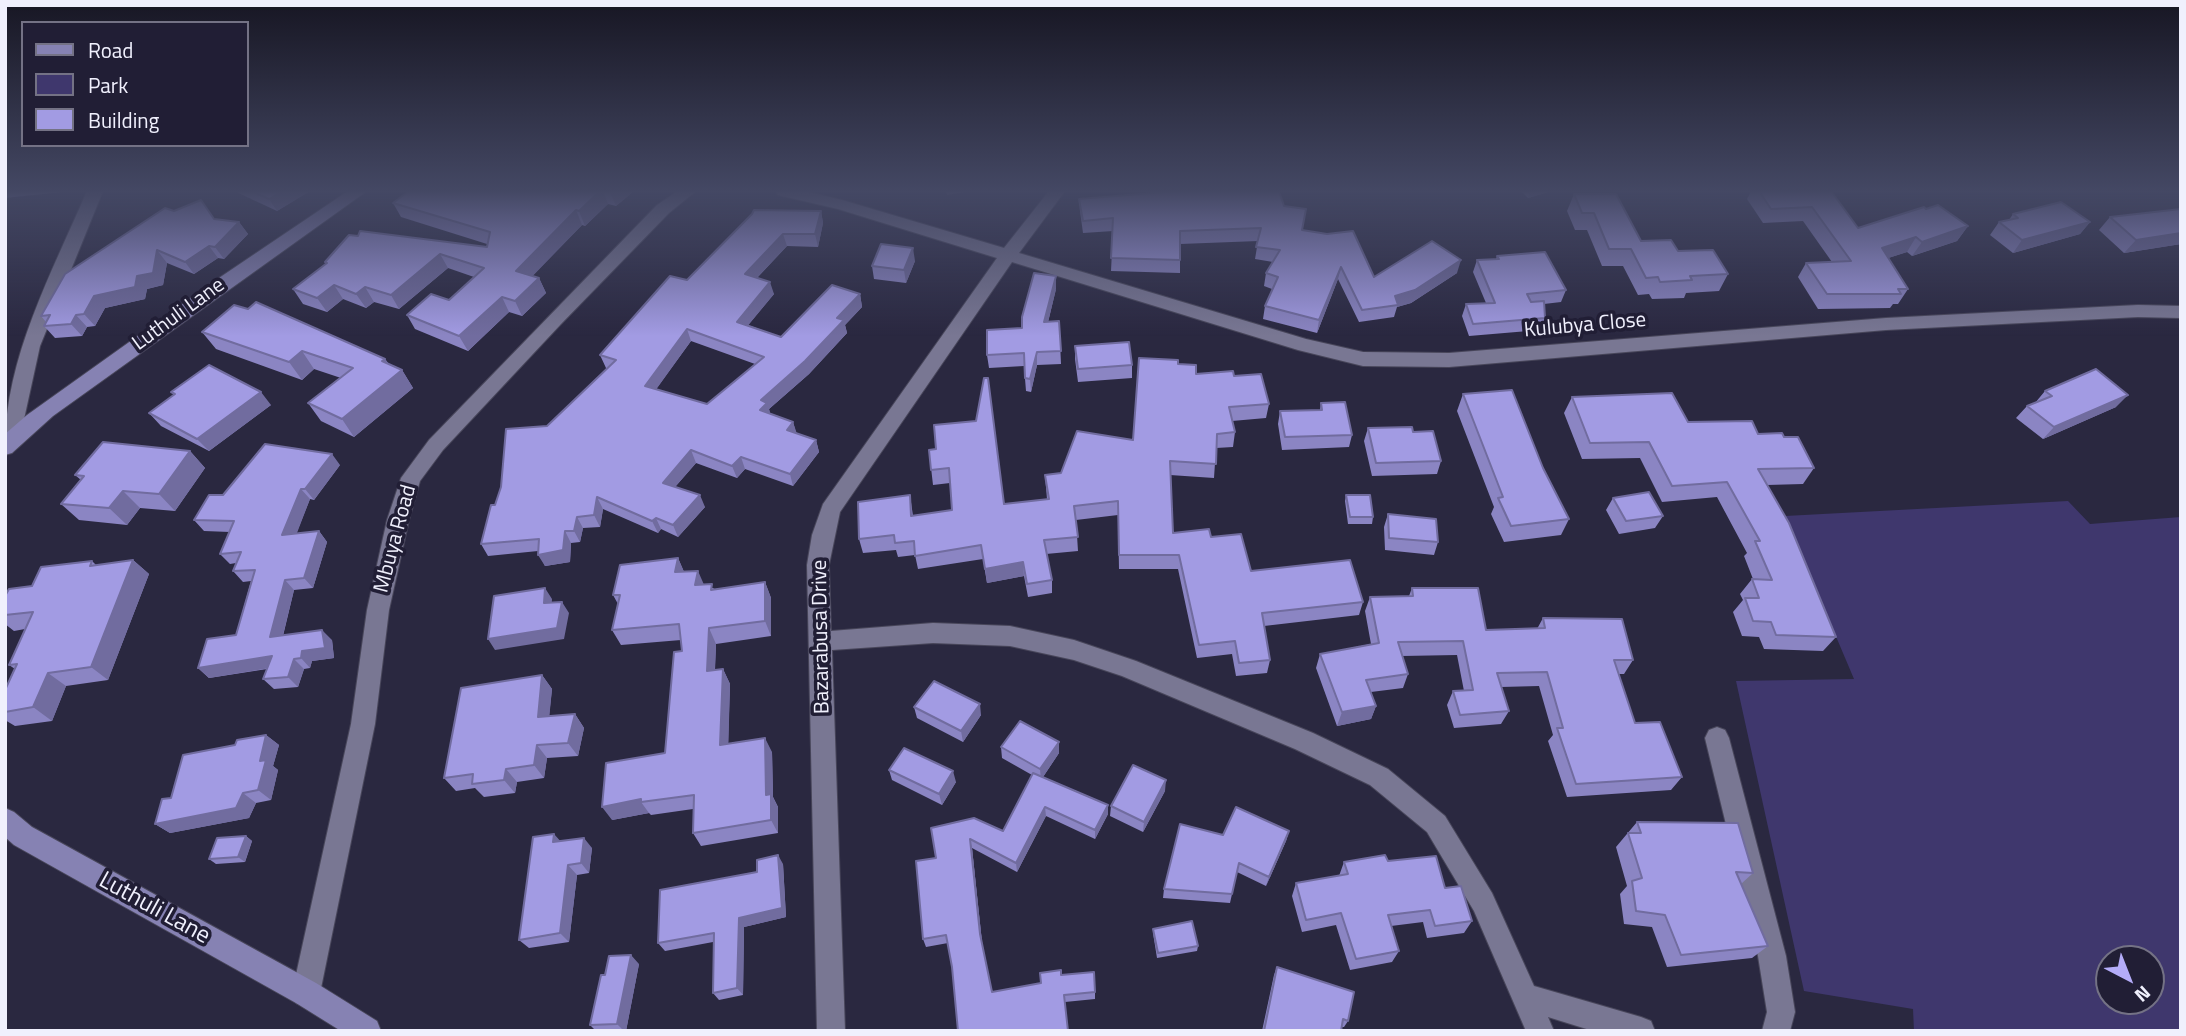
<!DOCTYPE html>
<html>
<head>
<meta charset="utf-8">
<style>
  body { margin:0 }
  #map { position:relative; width:2186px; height:1036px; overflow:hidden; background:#2a2840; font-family:"Titillium Web",sans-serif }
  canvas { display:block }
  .frame { position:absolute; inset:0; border:7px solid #f0f0fd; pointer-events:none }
  .legend { position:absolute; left:21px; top:21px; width:228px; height:126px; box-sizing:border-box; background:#211e35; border:2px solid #747285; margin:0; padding:9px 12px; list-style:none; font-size:21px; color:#f0f0fd }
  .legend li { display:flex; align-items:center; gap:14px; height:35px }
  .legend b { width:35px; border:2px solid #747285 }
  .north { position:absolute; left:2095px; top:945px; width:70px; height:70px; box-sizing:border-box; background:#211e35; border:2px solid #747285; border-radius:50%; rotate:138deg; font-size:19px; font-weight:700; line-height:28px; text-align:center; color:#f0f0fd }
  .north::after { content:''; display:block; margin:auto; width:24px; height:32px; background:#b4acf9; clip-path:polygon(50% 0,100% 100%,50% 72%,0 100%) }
</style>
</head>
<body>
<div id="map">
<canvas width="2186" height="1036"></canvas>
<div class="frame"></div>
<ul class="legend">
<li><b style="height:9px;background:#8682b3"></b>Road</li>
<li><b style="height:19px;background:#3f376d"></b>Park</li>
<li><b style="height:19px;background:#a29be3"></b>Building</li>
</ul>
<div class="north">N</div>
</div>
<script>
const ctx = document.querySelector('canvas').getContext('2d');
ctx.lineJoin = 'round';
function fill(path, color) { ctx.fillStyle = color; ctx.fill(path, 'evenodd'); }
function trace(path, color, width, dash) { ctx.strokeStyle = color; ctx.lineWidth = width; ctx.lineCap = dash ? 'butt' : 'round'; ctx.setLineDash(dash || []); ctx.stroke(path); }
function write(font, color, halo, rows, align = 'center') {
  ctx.font = font + ' "Titillium Web",sans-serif'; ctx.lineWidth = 7; ctx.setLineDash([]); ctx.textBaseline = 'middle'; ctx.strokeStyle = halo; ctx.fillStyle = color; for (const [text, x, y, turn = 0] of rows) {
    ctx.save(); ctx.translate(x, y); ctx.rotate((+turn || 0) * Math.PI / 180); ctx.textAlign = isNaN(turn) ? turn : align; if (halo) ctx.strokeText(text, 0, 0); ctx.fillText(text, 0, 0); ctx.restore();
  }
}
fill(new Path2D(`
  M2068,501l22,23 91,-7v514h-267l-1,-22 -109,-18 -68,-310 118,-2 -69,-163zM2109,959h42v42h-42z`), '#3f376d');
const street = new Path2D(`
  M87,191h16l-63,155 -21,96 -3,5 -11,1c0,-91 47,-175 82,-257z
  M678,191h18l-27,22 -108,111 -118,126 -23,31 -11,39 -20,90 -14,114 -55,269 -4,10 -10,4 -10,-4 -4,-10 59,-269 16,-114 20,-90 14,-42 28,-38 228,-235z
  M776,191h28l38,9 162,48 45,-57h16l-46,62 287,86 57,13 86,1 437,-35 252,-13 43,1v12l-43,-1 -252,13 -437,37 -86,-1 -65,-16 -286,-88 -172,250 -11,53 2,66 102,-8 77,3 64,14 62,21 177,72 75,36 57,47 47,77 42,93 107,31 10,4 4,10h-62l-45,-14 6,14h-28l-52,-120 -47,-79 -57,-47 -75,-36 -173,-73 -48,-16 -64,-14 -77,-3 -101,7 13,381h-28l-10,-466 5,-30 11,-31 174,-246 -159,-49 -60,-14z
  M1717,727l8,3 4,8 57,218 9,56 -5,19h-28l5,-19 -9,-56 -53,-218 4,-8z`);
const secondary = new Path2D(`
  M348,191h19l-314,225 -41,37 -7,2v-21l22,-19 192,-137z
  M5,808l9,4 18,15 284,156 61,38 4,10h-40l-45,-28 -282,-158 -9,-8z`);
trace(street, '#48465a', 2);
trace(secondary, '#48465a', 2);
fill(street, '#797793');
fill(secondary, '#8682b3');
fill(new Path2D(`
  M5,191h59l-1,1 -58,6z
  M234,191h76l-33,20z
  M409,191h225l-18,15 -8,-2 -23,22 -3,-1 -50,51 7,2 7,15 -24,23 -13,-4 -41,39 -53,-22 -8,-14 42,-15 25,-23 -26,-9 -49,41 -25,-7 -8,6 -23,-9 -16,13 -24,-8 -10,-15 33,-25 -1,-2 162,-15v-3l-86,-27 -8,-14z
  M1156,191h123l5,15 18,24 72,47 83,-4 -46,30 -14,4 -3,10 -35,5 -21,-43 -21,54 -54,-14 2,-13 7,-17 -8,-3 2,-13 7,-11 -18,-3 3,-18 -78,3v29l-69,-2 2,-40 -30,2 -3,-22 -1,-12 83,-7z
  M1521,191h31l-24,7z
  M1751,191h80l27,37 68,-19 42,17 -11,15 -45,15 -5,-4 -19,6 20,31 -10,15h-5l-3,4 -72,1 -20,-32 8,-14 26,-1 -29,-41 -40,2 -16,-24z
  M1574,194l67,47 37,10 50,23 -9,17 -33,2 -2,5 -32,1 -3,-5 -11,1 -15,-29h-21l-15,-36h-12l-8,-19z
  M2181,209v35l-57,9 -25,-23 11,-13z
  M174,211l40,8 25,3 9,12 -24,25 -6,-1 -24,16 -27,-11 -4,22 -16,4 -2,10 -40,9 -10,18 -8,1 -5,9 -27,2 -11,-12 2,-4 -5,-6z
  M821,211l2,12 -5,24 -31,-1 -30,32 17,16 -26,31 33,12 79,-43 2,13 -17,18 2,8 -38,41 -40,35 1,5 23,8 3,11 20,7 3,12 -26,34 -48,-17 -8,9 -41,-15 -21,24 30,20 -27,30 -17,-8 -3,4 -55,-24 -3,18 -17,1 -3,14 -9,1 -1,19 -25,4 -7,-15 -50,5 -7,-12 14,-39 52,-79 60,-58h-1l-6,-13 87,-75zM691,341l64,23 -48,40 -51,-15z
  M2013,214l77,8 -10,12 -67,19 -23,-18 9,-13 10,-2z
  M1497,256l69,34 -5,12 -17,2 1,14 -5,12 -71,6 -7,-20 4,-12 20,-1 -13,-31 4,-12 19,-1z
  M915,261l-9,22 -32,-4 -2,-13z
  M1056,289l-8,33 11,-1 2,43 -24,1 -6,27 -5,-1 -2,-25 -35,2 -2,-13 35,-27z
  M202,332l183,27 4,5 13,6 11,18 -59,49 -33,-16 -13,-18 33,-25 -27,-9 -12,11 -86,-31z
  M1075,346l57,19v13l-54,4 -3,-23z
  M1178,364l18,10 38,2 35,28 -3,14 -34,3 3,11 -2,15 -17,1 -2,30 -44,-3 3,58 38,4 40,34 112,31 -4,13 -95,11 6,34 -3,13 -31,3 -4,-22 -35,4 -19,-89h-59l-1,-54 -42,5 2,31 -32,3 6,26v13l-24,4 -4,-21 -37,7 -4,-24 -65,10 -3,-14 -17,2 -2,-7 -33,3 -4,-14 51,-44 3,21 39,-6 -2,-27 -17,2 -4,-35 75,54 43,-5 -2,-24 16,-2 72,-33z
  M2045,391l71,16 -73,32 -27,-21 11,-12 8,-3z
  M171,392l100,13 -62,46 -48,-25 -12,-13 25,-18z
  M1463,394l80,74 26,51 -8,16 -57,7 -13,-28 3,-7 -37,-96z
  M1572,397l116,25 70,12 26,3 30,31 -11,16 -36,1 69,152 -13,14 -59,-2 -5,-12 -17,-1 -9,-24 10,-12 -3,-6 12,-15h1l-9,-23 3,-3 -30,-56 -55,5 -22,-44 -58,1 -18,-46z
  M1321,403l31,32 -3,12 -67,3 -4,-26 2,-13 40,-1z
  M1368,428l45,4 28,29 -4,13 -65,2 -8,-35z
  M190,451l15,17 -30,43 -35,-3 -13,17 -48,-5 -18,-16 20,-24 -6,-5z
  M340,465l-26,35 -4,-1 -14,35 23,-3 8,11 -14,46 -19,2 -11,46 49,4 2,18 -22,3 -2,7 -6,1 -6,18 -24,2 -11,-10 4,-10 -58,9 -11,-10 38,-33 15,-54 -8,1 -10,-11 3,-8 -6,1 -10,-10 10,-22 -26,-1 -10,-11 29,-25z
  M1346,495l27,22 -1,7h-24l-3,-23z
  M1613,498l50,18 -8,12 -36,6 -13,-24z
  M1388,514l50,28 -4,13 -49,-5 -1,-23z
  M678,558l6,14 19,12 12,5 50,-7 6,16v38l-55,8 -1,26 8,-1 7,15 -2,60 44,8 1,45 5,10v26l-77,13 -8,-13v-24l-42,6 -2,-2 -37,7 53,-67 17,-102 -1,-11 -60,5 -9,-15 6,-26 -5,-9z
  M133,560l16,14 -41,106 -42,6 -14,35 -37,5 -10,-6v-30l10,-21 -6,-4 16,-36 -11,2 -9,-7v-28l27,-10 60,-25 4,4z
  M1412,588l74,42 51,-1 6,-11 90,42 -9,14h-6l17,49 47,54 -11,13 -104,7 -19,-56 5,-6 -14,-49 -38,1 8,24 -8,13 -47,4 -7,-23 6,-14h11l-7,-36 -55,1 6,18 -5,14 -32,4 5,14 -5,13 -34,7 -21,-58 4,-14 51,-10 -6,-33 5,-14 39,-1z
  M542,675l10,14 -3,27 26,-2 9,14 -6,28 -31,2 -3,20 -27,4 -2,11 -31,4 -9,-9 -19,3 -12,-13z
  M914,707l67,8 -18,27 -46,-24z
  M266,735l13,10 -6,21 5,4 -7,30 -15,3 -7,15 -79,15 -15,-9 16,-26 64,-53z
  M1001,747l58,6 -16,24 65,37 -13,25 -49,-23 -29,56 -45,-24 10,94 10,50 49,-9 20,-8 34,17v7l-30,3 -107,29 -6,-64 -4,-24 -22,4 -3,-8 13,-81 -5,-30 72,3 29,-56 -30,-17z
  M889,770l67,12 -14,23 -50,-25z
  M1165,791l-22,41 -33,-16 1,-10z
  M1637,822l116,51 -12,11 27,62 -16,12 -85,9 -15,-40 -28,-3 -4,-30 7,-8 -11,-39z
  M1289,831l-3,10 -20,45 -29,-14 -7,31 -67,-5 1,-9 59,-54z
  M246,836l6,5 -7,21 -29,2 -7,-5z
  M560,841l32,7 -3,25 -12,2 -8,67 -40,6 -10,-8z
  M1388,861l57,27 27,33 -8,12 -37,5 -4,-16 -32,4 8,25 -7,11 -42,8 -14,-45 -34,7 -10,-36 4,-13 43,-7 5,-14z
  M783,864l3,53 -42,10 -1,68 -24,5 -6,-7v-51l-48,9 -7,-8 99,-71z
  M1153,929l45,17 -1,5 -40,7 -4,-25z
  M639,964l-13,67h-30l-6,-6 15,-50z
  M1277,967l71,54 -4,6h-2l-1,4h-79l12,-56z`), '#8b85c3');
fill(new Path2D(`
  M283,191h27l-33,20 -8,-12z
  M600,191h3l5,13 -23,22 -6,-15z
  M612,191h22l-18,15 -6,-14z
  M946,191h26l-25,4z
  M1530,191h22l-24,7z
  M576,210l6,15 -59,61 -7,-15z
  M821,211l2,12 -5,24 -3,-13z
  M239,222l9,12 -24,25 -9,-12z
  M2090,222l-10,12 -67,19 9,-13z
  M1968,226l-11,15 -45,15 10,-14z
  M2181,233v11l-57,9 12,-13z
  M783,234l4,12 -38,40 -4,-12z
  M1916,237l-9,15 -34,11 9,-15z
  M209,246l9,12 -24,16 -9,-12z
  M913,248l2,13 -9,22 -2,-13z
  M157,250l10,13 -4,22 -16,4 -2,10 -40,9 -10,18 -11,-12 10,-18 43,-20z
  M440,254l8,14 -49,41 -8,-14z
  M1461,260l-4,13 -46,30 -14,4 1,-2 -3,-9z
  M1341,267l-3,12 -21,54 2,-13z
  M1056,276v13l-11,46 -1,-13z
  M539,278l7,15 -24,23 -7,-15z
  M770,282l4,12 -33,40 -4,-12z
  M334,285l9,14 -16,13 -10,-14z
  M365,287l9,15 -8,6 -10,-14z
  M860,294l2,13 -17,18 2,8 -38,41 -40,35 2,7 -11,-6 1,-10z
  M502,297l7,15 -41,39 -9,-15z
  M76,315l11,12 -5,9 -11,-12z
  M687,329l4,12 -41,57 -5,-12z
  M302,351l12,18 -12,11 -13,-18z
  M1037,352v13l-6,27 -1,-13z
  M385,359l11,16 6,-5 11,18 -59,49 -12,-18 40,-58z
  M261,392l10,13 -62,46 -12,-12z
  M2128,395l-12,12 -73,32 11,-12z
  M793,422l4,12 -10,-4z
  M816,440l3,12 -26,34 -3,-12z
  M691,450l5,13 -28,32 -5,-12z
  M190,451l15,17 -30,43 -16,-17z
  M332,454l8,11 -26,35 -9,-11z
  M741,457l4,12 -8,9 -5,-12z
  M301,489l9,10 -18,47 -10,-11z
  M123,491l17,17 -13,17 -18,-17z
  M700,495l5,12 -27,30 -5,-12z
  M597,497l6,12 -3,18 -6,-12z
  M577,517l6,11 -3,14 -6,-11z
  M656,518l5,11 -3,4 -6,-12z
  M319,531l8,11 -14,46 -9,-10z
  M565,531l6,12 -1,19 -25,4 -7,-11z
  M678,558l7,16 -10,-2z
  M133,560l16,14 -41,106 -17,-13z
  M1023,562l1,14 -37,7 -2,-14z
  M698,571l7,16 -10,-2z
  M285,580l9,10 -14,57 -10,-10z
  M765,582l6,16v38l-6,-15z
  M545,588l7,11 -1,15 -7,-11z
  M562,602l7,11 -5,26 -69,11 -7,-11z
  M709,628l7,16 -2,42 -7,-15z
  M322,630l10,10 2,18 -22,3 -2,7 -9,-10 1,-7z
  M272,656l10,10 -73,12 -11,-10z
  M294,659l10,10 -6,18 -10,-10z
  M723,669l7,15 -2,75 -8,-14z
  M48,673l18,13 -14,35 -19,-14z
  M542,675l10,14 -4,41 -10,-13z
  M980,704l1,11 -18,27 -2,-11z
  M1376,706l-5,13 -34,7 5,-14z
  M575,714l9,14 -6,28 -10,-13z
  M266,735l13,10 -6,21 5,4 -7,30 -13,-10 2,-29z
  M765,738l7,14 1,45 5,10v26l-7,-13 -5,-25z
  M1059,742v11l-18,27 -1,-11z
  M537,745l10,13 -3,20 -10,-13z
  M506,769l11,13 -2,11 -11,-13z
  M953,771l3,11 -14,23 -3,-11z
  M1166,780l-1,11 -22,41 1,-10z
  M243,793l13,10 -7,15 -79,15 -15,-9z
  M641,799v3l8,11 -37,7 -10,-13z
  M1108,805v9l-13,25v-9z
  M1045,807l1,9 -29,56 -1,-9z
  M1289,831l-3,10 -20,45 3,-9z
  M554,834l9,10 -10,-2z
  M246,836l6,5 -7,21 -7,-5z
  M584,838l8,10 -3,25 -8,-10z
  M970,839l2,9 10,94 -2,-8z
  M778,855l5,9 3,53 -42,10 -1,68 -6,-7 2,-70z
  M568,865l9,10 -8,67 -9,-9z
  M631,955l8,9 -13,67h-2l-7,-7z`), '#716c9f');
const building = new Path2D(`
  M251,191h32l-14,8z
  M409,191h191l-21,20 -3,-1 -60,61 23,7 -24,23 -13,-4 -43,39 -52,-21 24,-21 18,6 35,-32 -44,-14 -49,41 -26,-8 -9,7 -22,-9 -17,13 -24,-9 34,-26 -2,-1 24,-27 9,1 2,-5 127,16 3,-15 -97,-29z
  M1177,191h102l5,15 22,3 -4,21 25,4 26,-3 21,46 58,-36 29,19 -46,30 -20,6 3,9 -36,5 -21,-43 -22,53 -54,-14 13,-29 -12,-4 14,-23 -24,-3 5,-19 -81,3v29l-69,-2 2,-40 -30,3 -4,-22z
  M1759,191h72l27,37 66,-21 2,2 12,-4 30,21 -46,16 -6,-5 -34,11 26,41h-10l3,5h-74l-21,-31 45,-2 -39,-54 -41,2z
  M1574,194h42l25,47 30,-1 7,11 35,-1 15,24 -38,2 2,4 -32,2 -2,-5 -12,1 -15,-29h-22l-15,-36h-12z
  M201,200l13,19 25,3 -24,25 -6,-1 -24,16 -28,-12 -4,23 -16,3 -2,11 -41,9 -10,18 -8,1 -5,9 -27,2 6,-11 -9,1 24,-42 100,-66 9,3z
  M2061,202l29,20 -68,18 -23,-18 19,-4 -5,-4z
  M2181,209v24l-45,7 -26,-23z
  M754,210l67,1 -6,23h-32l-38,40 25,8 -33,40 44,15 51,-52 28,9 -23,24 7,2 -39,41 -44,39 6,3 -7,7 33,12 -6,8 29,10 -26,34 -49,-17 -9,9 -41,-16 -28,33 37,12 -27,30 -17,-7 -4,3 -55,-24 -3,18 -17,2 -3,14h-9l-2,19 -25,5 1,-16 -58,5 10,-39h4l6,-18 5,-58 41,-3 69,-66 -16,-5 70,-79 17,4 65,-66zM687,329l77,28 -57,47 -62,-18z
  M881,244l32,4 -9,22 -32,-4z
  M1545,252l21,38 -39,4 4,8 13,-1 1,17 -72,6 -7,-20 29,-1 -18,-43 22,-1 -2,-3z
  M1034,273l22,3 -12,46 15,-1 2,30 -24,1 -7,27 -5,-1 -1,-25 -37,2v-25l35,-2v-11z
  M256,302l129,57 -3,2 20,9 -60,49 -34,-16 45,-35 -51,-17 -13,11 -87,-30 32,-27 14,4z
  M1129,342l3,23 -54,4 -3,-23z
  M1139,358l39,2v4l18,1v9l37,-3 1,5 27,-2 8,30 -40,3 6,25 -18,2 -1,30 -46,-3 3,72 36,-4 2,8 30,-3 10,37 99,-11 13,42 -101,11 8,47 -31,3 -4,-22 -36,4 -20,-90h-60l-1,-54 -44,5 4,31 -34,3 8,40 -25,4 -4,-22 -38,7 -4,-24 -66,11 -1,-15 -19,2 -1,-8 -35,4 -1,-37 52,-7 1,21 41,-6 -3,-42 -18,2 -2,-20 7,-1 -2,-24 42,-4 8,-43h4l16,126 45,-5 -4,-24 16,-2 16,-42 56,9z
  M209,365l52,27 -64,47 -48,-26 26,-19 -4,-2z
  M2096,369l32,26 -74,32 -27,-21 25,-10 -7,-5z
  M1512,390l31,78 26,51 -58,7 -13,-28 5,-1 -40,-103z
  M1672,393l16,29 64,-1 6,13 24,-1 2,4h14l16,31 -56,1 31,54 47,114 -60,-2 -5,-13 -18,-1 -8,-23h14l-7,-19 20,1 -17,-39h5l-33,-59 -55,4 -23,-44 -59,1 -18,-46z
  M1345,402l7,33 -67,2 -5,-26 42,-1 -1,-7z
  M1412,427l1,5 20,-1 8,30 -65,2 -8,-35z
  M103,442l87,9 -31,43 -36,-3 -14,17 -48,-4 23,-28 -9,-1z
  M265,444l67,10 -27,35h-4l-19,46 37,-4 -15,47 -19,2 -15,57 52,-7 3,18 -23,3 -1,7 -7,1 -6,18 -25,2 9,-23 -74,12 9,-29 29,-4 19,-65 -22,1 8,-19 -21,2 14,-33 -40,-1 15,-25h14z
  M1649,492l14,24 -37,5 -13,-23z
  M1346,495h24l3,22h-23z
  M1388,514l48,5 2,23 -49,-4z
  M678,558l-3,14 23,-1 -3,14 17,-1 -1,6 54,-8v39l-56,7 -2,43 16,-2 -3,76 45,-7 1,57 5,-1v26l-78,13 1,-38 -53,7v-3l-39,8 4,-44 59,-10 9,-101 8,-1 -3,-27 -67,6 8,-35h-7l7,-30z
  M133,560l-42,107 -43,6 -15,34 -28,5v-22l12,-26 -8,1 24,-53 -28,3v-19l4,-7 23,-3 9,-19 51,-6 -2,5z
  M545,588l-1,15 18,-1 -5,26 -69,11 6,-43z
  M1412,588h66l8,42 59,-2 -2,-10 79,1 11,41h-19l21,63 25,-1 22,55 -106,7 -19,-56h6l-16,-56 -50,1 12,38 -49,4 -7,-24 20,-1 -10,-49 -65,1 10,32 -42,6 10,26 -34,6 -22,-58 59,-11 -9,-46 43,-1z
  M542,675l-4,42 37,-3 -7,29 -31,2 -3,20 -28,4 -2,11 -32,4 1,-10 -29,4 17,-90z
  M934,681l46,23 -19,27 -47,-24z
  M1020,721l39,21 -19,27 -39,-22z
  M266,735l-6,26 6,-1 -8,30 -15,3 -7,15 -81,16 7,-25 9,-1 12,-43 52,-10 2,-5z
  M904,748l49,23 -14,23 -50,-24z
  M1133,765l33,15 -22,42 -33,-16z
  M1033,773l75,32 -13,25 -50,-23 -29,56 -46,-24 10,95 12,58 49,-9 -1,-10 21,-3v5l33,-3 1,20 -31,3 4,36h-110l-6,-64 -6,-32 -23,4 -7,-78 20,-3 -5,-30 43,-10 29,13z
  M1236,807l53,24 -20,46 -30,-14 -7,31 -68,-5 16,-65 43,11z
  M1637,822l101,1 15,50 -17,-1 32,74 -87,9 -16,-40 -29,-4 -4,-30 10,-3 -14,-45h13z
  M554,834l-1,8 31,-4 -3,25 -13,2 -8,68 -41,7 14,-103z
  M246,836l-8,21 -29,2 8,-21z
  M778,855l4,53 -43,10 -2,70 -24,5 1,-60 -56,10 2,-53 97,-18v-12z
  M1385,855l3,6 48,-5 9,32 16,-2 11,35 -37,5 -5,-16 -42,5 11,36 -43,8 -15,-46 -35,7 -10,-37 52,-9 -4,-12z
  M1192,921l6,25 -40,7 -5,-24z
  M631,955l-14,69 -27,1 11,-50h4l4,-19z
  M1277,967l77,25 -6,29 -5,-2 -2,12h-77z`);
fill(building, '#a29be3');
trace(building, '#716c9f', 2);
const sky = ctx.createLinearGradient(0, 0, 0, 336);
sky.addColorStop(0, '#171623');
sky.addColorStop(0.57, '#444864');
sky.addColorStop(1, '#44486400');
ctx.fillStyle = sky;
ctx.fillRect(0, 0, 2186, 336);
write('21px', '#f0f0fd', '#211e35', [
  ["Luthuli Lane",179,315,-36],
  ["Kulubya Close",1585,326,-5],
  ["Mbuya Road",396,539,-75],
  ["Bazarabusa Drive",822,637,-91]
]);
write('24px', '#f0f0fd', '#211e35', [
  ["Luthuli Lane",154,909,29]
]);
</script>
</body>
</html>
